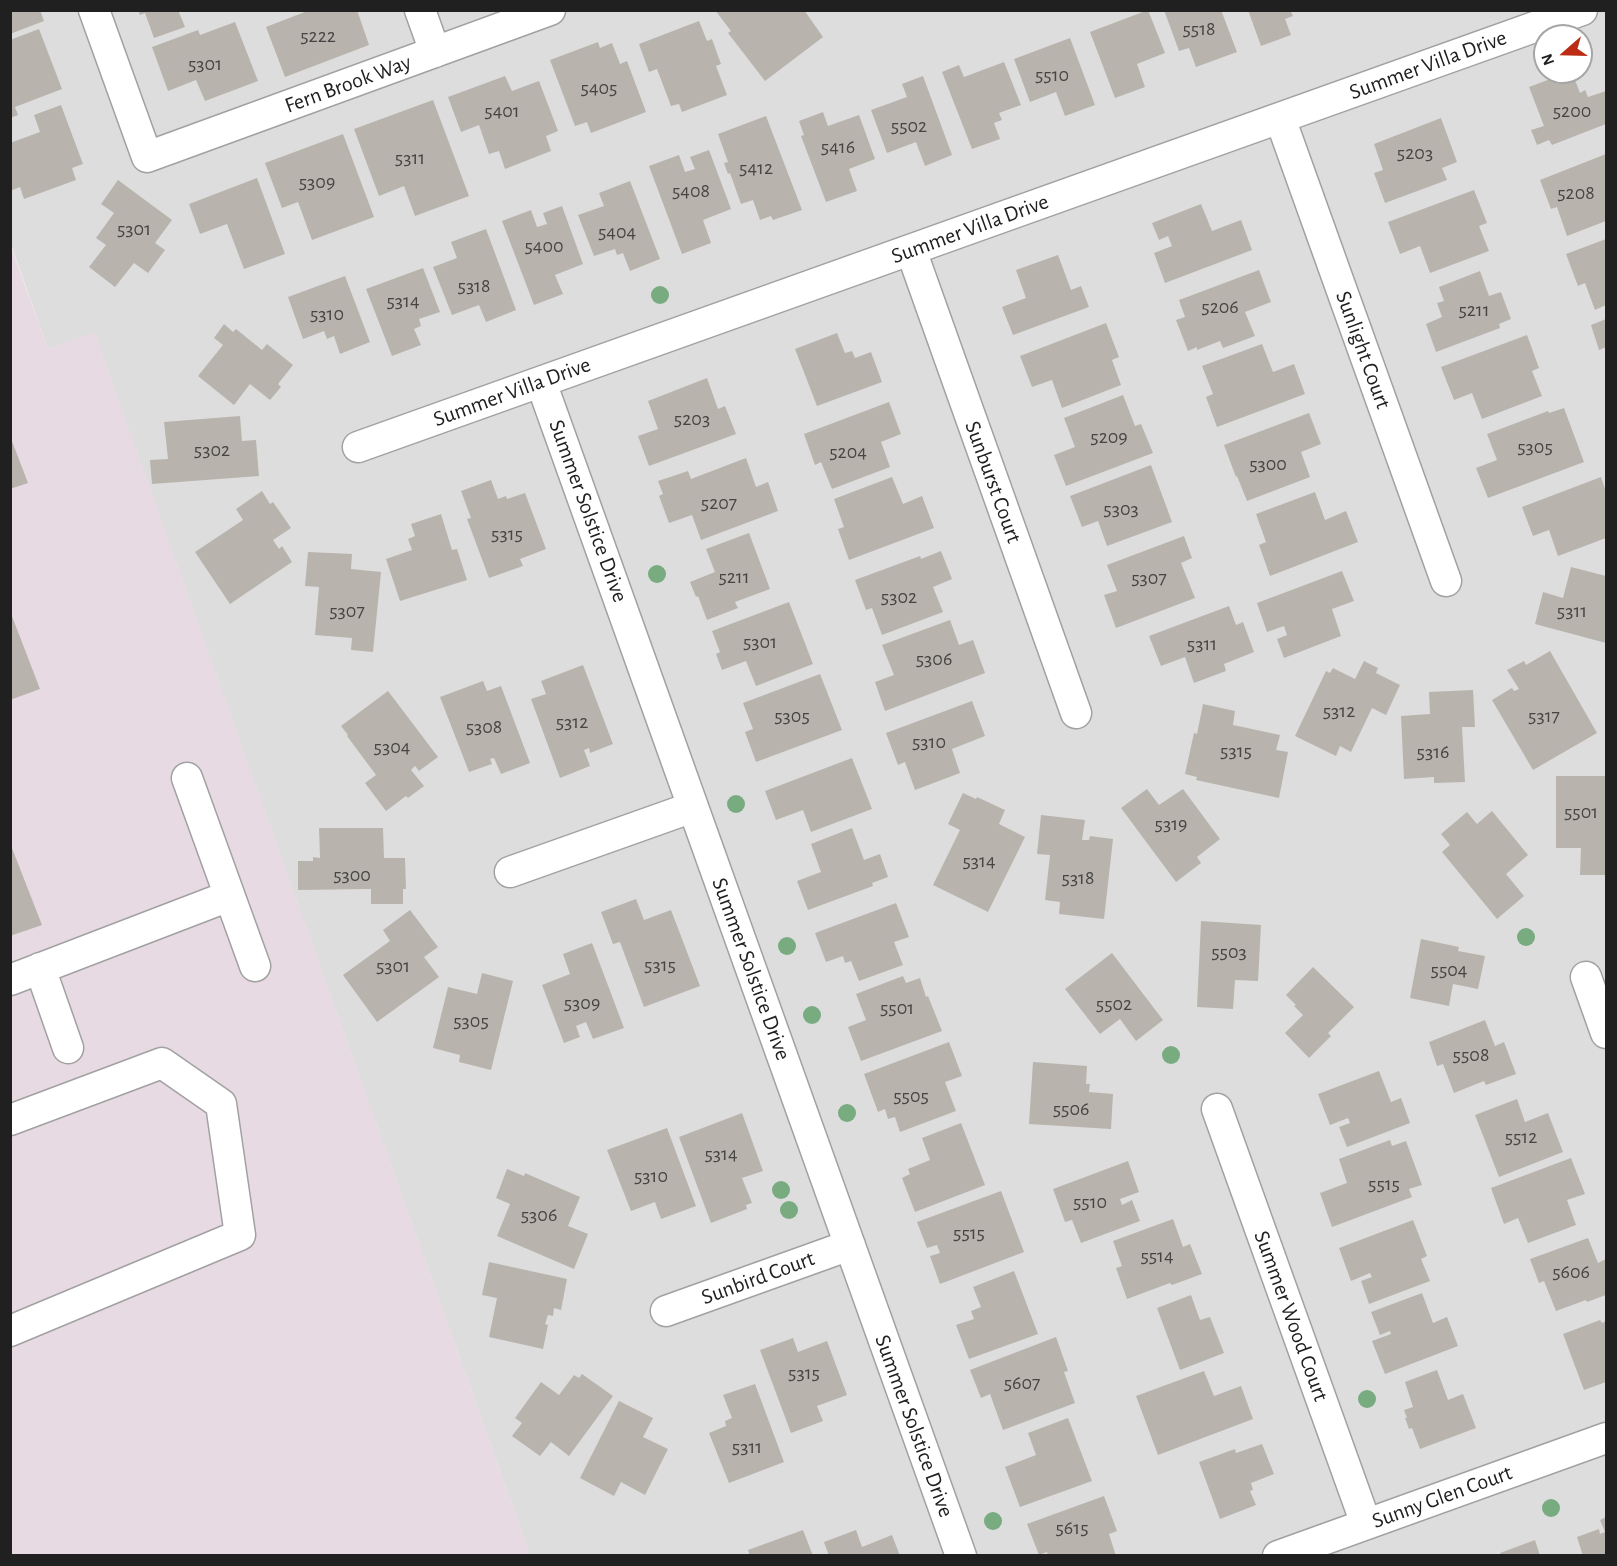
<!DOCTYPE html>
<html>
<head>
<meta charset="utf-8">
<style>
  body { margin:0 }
  #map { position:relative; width:1617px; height:1566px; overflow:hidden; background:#efeee7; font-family:"Alegreya Sans",sans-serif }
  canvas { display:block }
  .frame { position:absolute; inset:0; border:12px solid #202020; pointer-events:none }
  .north { position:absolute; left:1533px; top:24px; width:60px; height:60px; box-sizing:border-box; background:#fff; border:2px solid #a6a6a6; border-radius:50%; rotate:250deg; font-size:16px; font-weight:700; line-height:24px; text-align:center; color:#202020 }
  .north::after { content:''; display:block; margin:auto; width:21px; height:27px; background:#bc2b14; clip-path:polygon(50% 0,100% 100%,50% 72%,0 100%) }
</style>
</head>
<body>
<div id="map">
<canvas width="1617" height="1566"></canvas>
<div class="frame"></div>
<div class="north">N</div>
</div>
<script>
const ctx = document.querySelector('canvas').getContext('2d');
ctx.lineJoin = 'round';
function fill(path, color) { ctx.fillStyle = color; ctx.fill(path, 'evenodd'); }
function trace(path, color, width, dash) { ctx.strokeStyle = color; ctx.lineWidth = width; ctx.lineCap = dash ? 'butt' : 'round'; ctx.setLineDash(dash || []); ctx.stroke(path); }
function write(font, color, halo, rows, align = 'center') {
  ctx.font = font + ' "Alegreya Sans",sans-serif'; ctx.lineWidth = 5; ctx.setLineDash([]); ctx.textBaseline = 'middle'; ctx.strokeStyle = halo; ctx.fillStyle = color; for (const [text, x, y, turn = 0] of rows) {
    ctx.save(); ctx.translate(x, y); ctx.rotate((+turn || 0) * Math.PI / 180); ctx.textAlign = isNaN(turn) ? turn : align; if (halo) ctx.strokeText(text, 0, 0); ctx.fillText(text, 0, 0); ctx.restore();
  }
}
fill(new Path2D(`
  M10,11h1596v1544h-1076l-436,-1222 -46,16 -37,-105zM1545,36h36v36h-36z`), '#dedddd');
fill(new Path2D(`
  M10,244l38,105 46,-17 436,1223h-519z`), '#e8dae3');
fill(new Path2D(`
  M10,10h30l4,11 -34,13z
  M138,10h40l7,17 -31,11 -9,-25 -5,2z
  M310,10h47l12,35 -84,32 -19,-50z
  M715,10h89l19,27 -58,44 -37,-48 3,-2z
  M1148,10l17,43 -28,11 8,23 -30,11 -25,-66z
  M1164,10h57l16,42 -41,15 -7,-19 -10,3z
  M1248,10h42l3,6 -8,3 6,16 -30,11z
  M699,21l8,20 5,-2 9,25 -5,2 11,29 -45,17 -3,-8 -8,2 -14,-37 -8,3 -10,-28z
  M235,22l23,59 -53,20 -9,-21 -28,11 -16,-44 46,-17 2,5z
  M39,29l23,60 -47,18 3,8 -8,3v-78z
  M1070,38l25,67 -30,11 -9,-24 -26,10 -16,-43z
  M598,42l2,6 12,-5 8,21 7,-3 19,51 -55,21 -4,-11 -12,4 -25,-66z
  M1004,62l17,43 -22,8 3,7 -8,3 6,16 -28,10 -30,-77 17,-7 5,12z
  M1569,72h3l8,21 5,-3 3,7 18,-6v33l-54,21 -3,-5 -12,5 -6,-15 13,-4 -15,-39z
  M505,76l7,15 27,-10 19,50 -12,5 5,15 -46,18 -6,-18 -10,3 -10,-29 -18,7 -13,-35z
  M923,76l29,79 -27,11 -9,-24 -29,11 -16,-43 36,-13 -5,-13z
  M433,100l36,96 -54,20 -11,-30 -25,10 -25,-67z
  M61,105l22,59 -11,4 4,12 -52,19 -4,-12 -10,4v-48l30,-11 -6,-17z
  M823,112l5,14 31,-11 16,44 -26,10 8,22 -31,11 -25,-66 3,-1 -5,-14z
  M766,116l36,94 -29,10 -2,-4 -11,4 -7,-20 -12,4 -11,-31 -2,1 -4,-11 4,-1 -10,-28z
  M1441,118l16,44 -15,6 5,12 -62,23 -11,-30 9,-3 -9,-26z
  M343,134l31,83 -62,23 -14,-38 -16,6 -17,-45z
  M709,150l22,59 -28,11 8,23 -29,11 -33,-88 30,-11 6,17 10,-3 -5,-12z
  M1606,154v67l-39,15 -10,-29 -6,2 -11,-29z
  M257,178l28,76 -41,15 -17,-45 -27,10 -11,-30z
  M118,180l54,40 -17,23 10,7 -17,23 -14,-10 -19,24 -26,-20 17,-22 -10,-7 18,-25 -13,-9z
  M630,181l30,78 -30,12 -7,-18 -6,2 -2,-6 -21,7 -16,-41 26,-9 -5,-13z
  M1474,190l13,33 -8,3 10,25 -59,22 -10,-27 -20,8 -12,-32z
  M1201,204l11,27 29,-11 11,30 -87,33 -11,-30 18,-7 -4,-10 -9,4 -7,-17z
  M562,206l21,58 -28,11 8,19 -29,11 -32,-84 29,-11 6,17 10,-3 -4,-11z
  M486,229l30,81 -30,12 -7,-17 -27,10 -19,-48 24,-9 -6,-16z
  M1606,239v66l-11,5 -10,-27 -7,3 -12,-32z
  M1058,255l13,35 10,-4 8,21 -76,28 -11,-28 24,-9 -10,-28z
  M423,268l17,44 -21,7 2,7 -7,3 7,16 -29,11 -26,-67z
  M1259,270l12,32 -26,10 10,24 -32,12 -3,-7 -23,9v-3l-9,4 -12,-31 9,-3 -6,-17z
  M1480,271l9,25 12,-4 10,27 -12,5 1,4 -64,24 -10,-28 16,-7 -5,-14 7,-2 -5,-14z
  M345,276l25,66 -30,12 -6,-18 -7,3 -3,-8 -21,8 -15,-42z
  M1606,319v28l-7,3 -8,-25z
  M1106,323l13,34 -7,3 9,25 -59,23 -10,-28 -20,7 -12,-31z
  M224,324l9,8 3,-3 26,21 5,-6 26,21 -15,19 3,3 -11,13 -20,-16 -16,21 -36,-29 25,-31 -9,-7z
  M837,333l8,20 7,-2 3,7 16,-6 11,30 -65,24 -22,-57z
  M1527,335l12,33 -7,3 10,25 -60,23 -10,-26 -18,7 -13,-33z
  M1262,344l11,28 21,-8 11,30 -88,33 -11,-30 7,-3 -11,-28z
  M707,378l11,31 7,-3 11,28 -87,32 -11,-30 20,-7 -10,-28z
  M1123,395l12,31 6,-2 12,29 -87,33 -12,-31 21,-8 -11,-29z
  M889,402l12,32 -20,8 9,25 -58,22 -11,-27 -6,3 -11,-31z
  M1564,408l20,54 -96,36 -12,-30 21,-8 -10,-26 61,-23 1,2z
  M1309,413l12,31 -20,8 9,25 -63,24 -10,-25 -1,1 -12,-32z
  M240,416l2,25 14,-1 3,36 -107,8 -2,-24 18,-1 -4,-37z
  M10,436l18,47 -18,6z
  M746,458l10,29 12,-5 10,29 -77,29 -9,-25 -23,8 -10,-27 4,-2 -5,-13 30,-10 3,8z
  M1151,465l21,57 -65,24 -9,-25 -16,6 -12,-31z
  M892,477l11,27 19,-8 12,32 -85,32 -11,-31 6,-2 -10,-28z
  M1601,477l5,15v46l-48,18 -9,-26 -16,6 -11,-29z
  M491,480l7,19 8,-3 1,3 18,-6 21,56 -26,10 3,7 -34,12 -22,-59 4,-1 -10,-27z
  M262,491l8,13 3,-2 18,26 -18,12 6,9 3,-3 10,16 -62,42 -35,-52 48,-32 -7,-11z
  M1315,492l10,28 21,-9 12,31 -88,34 -11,-31 7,-3 -10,-28z
  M441,514l11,36 5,-1 10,31 -67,21 -14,-42 26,-9 -4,-11 7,-3 -4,-12z
  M749,533l21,56 -35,13 3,6 -31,12 -9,-24 -2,1 -6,-15 25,-10 -9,-23z
  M1184,536l8,22 -11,5 14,35 -79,30 -12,-33 13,-4 -10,-26z
  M941,551l11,28 -19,8 10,25 -61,23 -10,-27 -6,2 -11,-30 65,-24 1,3z
  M308,552l44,2 -1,15 30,3 -8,80 -22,-2 1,-12 -37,-3 4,-48 -14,-1z
  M1571,567l35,9v67l-71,-19 8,-32 20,6z
  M1342,571l12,30 -22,8 9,27 -57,22 -7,-19 10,-4 -3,-9 -17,6 -10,-29z
  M789,602l24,62 -57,22 -10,-25 -24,9 -6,-16 4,-2 -8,-21z
  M1229,606l7,19 7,-3 11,30 -30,12 2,7 -32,12 -9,-26 -24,9 -12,-30z
  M10,611l30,78 -30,11z
  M950,620l9,25 14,-5 12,33 -100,38 -10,-29 19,-7 -12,-30z
  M1550,651l47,82 -64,37 -41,-70 20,-12 2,3 5,-2 -12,-19 17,-9 2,4z
  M1364,661l14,7 -2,5 24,12 -14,30 -14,-7 -21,44 -11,-6 -4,10 -41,-20 31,-65 4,2 3,-5 22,11z
  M583,665l30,79 -23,9 -1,-5 -5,2 6,16 -30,12 -29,-79 15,-5 -5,-13z
  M820,674l22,56 -86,32 -11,-30 8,-3 -10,-26z
  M483,681l4,10 14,-5 29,77 -29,11 -7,-16 -4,1 2,5 -23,8 -29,-75z
  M1473,690l2,37h-13l3,55 -31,1v-6l-30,2 -3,-63 29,-2 -1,-22z
  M388,691l50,66 -19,14 -4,-5 -4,4 13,16 -16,12 -2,-2 -20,15 -21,-28 11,-8 -29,-39 1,-1 -7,-9z
  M972,701l13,35 -33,13 8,24 -45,17 -10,-28 -7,3 -12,-32z
  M1203,704l32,7 -2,14 47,10 -4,15 12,2 -9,46 -83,-18 1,-3 -12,-3 9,-41 3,1z
  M852,758l20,51 -61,23 -8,-22 -27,10 -11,-29z
  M1556,776h50v99h-26l1,-27h-25z
  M1147,789l12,16 24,-16 37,50 -23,18 4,6 -25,19 -55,-74z
  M963,793l13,6 1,-2 28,13 -6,14 26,13 -37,75 -55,-27 27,-55 -12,-6z
  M1492,811l36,44 -22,19 18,22 -27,23 -55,-67 8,-7 -9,-11 26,-22 10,12z
  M1041,815l44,5 -3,20h7l1,-4 23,3 -9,80 -45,-5 1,-12 -15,-2 5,-45 -13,-1z
  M319,828h64l1,30h21l1,31h-3v15h-32v-15l-73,1v-29h15v-4l7,1z
  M852,828l12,32 16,-6 8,23 -16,6 1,3 -65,24 -11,-29 24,-9 -10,-28z
  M10,843l32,82 -32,11z
  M636,899l8,21 27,-10 29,76 -56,21 -24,-65 -7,2 -12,-32z
  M896,903l13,34 -15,5 9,23 -44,16 -8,-20 -6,2 -2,-7 -17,6 -11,-29z
  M410,910l28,37 -14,10 15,20 -62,45 -34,-47 47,-34 -7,-11z
  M1201,921l60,4 -3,56 -23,-1 -2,29 -36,-2z
  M1421,939l38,8 -1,4 27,5 -7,33 -25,-5 -4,22 -39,-8z
  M592,943l32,85 -31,11 -7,-17 -10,4 4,11 -16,6 -22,-58 28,-11 -7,-20z
  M1112,953l51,67 -27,21 -16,-22 -20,15 -35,-45z
  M1313,967l41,40 -26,26 3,3 -22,22 -24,-25 18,-18 -9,-9 2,-1 -10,-10z
  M482,973l31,8 -22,89 -32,-8 1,-7 -27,-7 15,-61 29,7z
  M903,976l3,7 14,-5 6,19 2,-1 14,35 -81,30 -13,-34 18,-7 -10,-26z
  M1485,1020l10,26 9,-4 12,32 -30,11 -2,-4 -30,12 -11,-29 -6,2 -8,-24z
  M949,1042l13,34 -17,6 11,29 -56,21 -5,-15 -7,2 -3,-10 -7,3 -14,-38z
  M1033,1062l54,4 -1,18h4l-1,8 24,2 -2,35 -82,-5z
  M1379,1071l12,31 10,-4 9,25 -63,24 -8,-20 11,-4 -2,-5 -18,7 -12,-31z
  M1517,1099l8,23 23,-9 15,39 -64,25 -24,-62z
  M742,1113l21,58 -21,7 10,25 -6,2 1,4 -36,14 -32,-86z
  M961,1123l24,62 -70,27 -13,-34 8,-4 -2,-5 22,-9 -8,-22z
  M667,1128l29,78 -35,13 -6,-17 -24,9 -24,-61z
  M1390,1140l2,6 14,-5 16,44 -13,4 3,8 -80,30 -12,-34 27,-10 -8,-24z
  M1571,1158l14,36 -18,6 9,25 -48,18 -10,-25 -14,6 -13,-36z
  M1128,1161l11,31 -19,7 2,6 10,-5 8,21 -59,22 -9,-23 -7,2 -12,-33z
  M507,1169l17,7 1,-3 55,24 -12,29 20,8 -14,35 -77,-33 13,-32 -14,-6z
  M1001,1191l23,61 -84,32 -10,-28 10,-3 -3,-8 -10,3 -10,-26z
  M1173,1219l10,28 7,-3 12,30 -30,11 -2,-2 -43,16 -11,-31 6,-2 -9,-25z
  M1413,1220l14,36 -6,3 9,22 -61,23 -8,-23 11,-4 -2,-4 -19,8 -12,-33z
  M1588,1238l10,25 8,-4v36l-19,7 -1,-2 -30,11 -12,-30 -5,2 -9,-24z
  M489,1262l78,17 -6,31 -7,-2 -1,8 -5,-1 -3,9 3,1 -5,24 -54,-12 8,-39 -15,-3z
  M1014,1271l24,63 -69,25 -13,-34 18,-6 -3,-8 10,-4 -8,-20z
  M1422,1293l11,30 14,-6 11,29 -73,28 -13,-33 19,-7 -1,-3 -10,4 -9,-23z
  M1191,1295l9,25 10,-3 14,36 -44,17 -23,-62z
  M1600,1320l2,3 4,-2v61l-22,8 -21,-56z
  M1056,1337l12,34 -4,1 11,31 -72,27 -13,-36 -9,4 -11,-28z
  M793,1338l5,14 29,-11 20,54 -30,11 6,15 -32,12 -31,-83z
  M1437,1370l11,30 15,-6 13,34 -56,21 -8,-21 -3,1 -4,-11h2l-3,-8 9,-3 -8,-25z
  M1204,1371l10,25 27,-10 12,33 -95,36 -22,-59z
  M582,1374l31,22 -44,60 -18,-14 -11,14 -28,-20 10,-13 -7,-5 26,-36 18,13 15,-20 5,3z
  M755,1384l29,78 -55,21 -20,-50 17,-7 -1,-5 7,-3 -9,-23z
  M619,1401l34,17 -10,19 25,12 -23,46 -24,-13 -7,14 -34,-18z
  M1068,1418l24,63 -72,26 -15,-40 31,-12 -8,-22z
  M1262,1444l12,30 -23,9 2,7 -3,1 6,14 -36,14 -21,-57 36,-13 1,4z
  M1104,1496l13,35 -8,3 7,22h-68l-1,-4 -8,3 -12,-31z
  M1606,1517v39h-23l-6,-19 22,-8 1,5 5,-2 -5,-12z
  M803,1530l10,26h-63l-2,-6z
  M856,1530l6,17 30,-12 8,21h-71l-5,-14z
  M1535,1540l5,16h-39l-1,-3z`), '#b8b4ad');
const minor = new Path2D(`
  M94,10l53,147 403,-147
  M420,10l15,42
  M1280,118l166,463
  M911,250l165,463
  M541,382l420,1174
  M358,447l1224,-437
  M187,778l68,188
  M510,872l183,-65
  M40,968l28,80
  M1586,977l20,56
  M10,980l219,-84
  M1217,1109l149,415
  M10,1120l152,-57 59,41 19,131 -230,96
  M666,1311l184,-66
  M1278,1556l328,-118`);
trace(minor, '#a1a1a1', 33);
trace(minor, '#fff', 30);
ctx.fillStyle = '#78ab80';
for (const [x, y] of [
  [660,295],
  [657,574],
  [736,804],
  [1526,937],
  [787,946],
  [812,1015],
  [1171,1055],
  [847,1113],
  [781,1190],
  [789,1210],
  [1367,1399],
  [1551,1508],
  [993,1521]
]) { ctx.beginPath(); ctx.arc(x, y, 9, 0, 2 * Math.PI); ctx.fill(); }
write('20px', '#464543', null, [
  ["5518",1199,29],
  ["5222",318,36],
  ["5301",205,64],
  ["5510",1052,75],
  ["5405",599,88],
  ["5401",502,111],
  ["5200",1572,111],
  ["5502",909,126],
  ["5416",838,147],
  ["5203",1415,153],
  ["5311",410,158],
  ["5412",756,168],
  ["5309",317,182],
  ["5408",691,191],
  ["5208",1576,193],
  ["5301",134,229],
  ["5404",617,232],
  ["5400",544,246],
  ["5318",474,286],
  ["5314",403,301],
  ["5206",1220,307],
  ["5211",1474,310],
  ["5310",327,314],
  ["5203",692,419],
  ["5209",1109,437],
  ["5305",1535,447],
  ["5302",212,450],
  ["5204",848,452],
  ["5300",1268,464],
  ["5207",719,503],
  ["5303",1121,509],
  ["5315",507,534],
  ["5211",734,577],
  ["5307",1149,578],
  ["5302",899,597],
  ["5307",347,611],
  ["5311",1572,611],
  ["5301",760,642],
  ["5311",1202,644],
  ["5306",934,659],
  ["5312",1339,711],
  ["5305",792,716],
  ["5317",1544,716],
  ["5312",572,722],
  ["5308",484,727],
  ["5310",929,742],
  ["5304",392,747],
  ["5315",1236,751],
  ["5316",1433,752],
  ["5501",1581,812],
  ["5319",1171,824],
  ["5314",979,861],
  ["5300",352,875],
  ["5318",1078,878],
  ["5503",1229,952],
  ["5315",660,965],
  ["5301",393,966],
  ["5504",1449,970],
  ["5309",582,1003],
  ["5502",1114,1004],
  ["5501",897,1008],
  ["5305",471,1021],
  ["5508",1471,1055],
  ["5505",911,1096],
  ["5506",1071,1109],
  ["5512",1521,1137],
  ["5314",721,1154],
  ["5310",651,1176],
  ["5515",1384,1184],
  ["5510",1090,1202],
  ["5306",539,1215],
  ["5515",969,1233],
  ["5514",1157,1256],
  ["5606",1571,1272],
  ["5315",804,1373],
  ["5607",1022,1383],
  ["5311",747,1447],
  ["5615",1072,1528]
]);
write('22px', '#202020', '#fff', [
  ["Summer Villa Drive",1428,65,-20],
  ["Fern Brook Way",348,84,-20],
  ["Summer Villa Drive",970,229,-20],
  ["Sunlight Court",1363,350,70],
  ["Summer Villa Drive",512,392,-20],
  ["Sunburst Court",993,482,70],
  ["Summer Solstice Drive",588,511,70],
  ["Summer Solstice Drive",751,969,70],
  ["Sunbird Court",758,1278,-20],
  ["Summer Wood Court",1291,1316,70],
  ["Summer Solstice Drive",914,1426,70],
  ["Sunny Glen Court",1442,1497,-20]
]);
</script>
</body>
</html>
